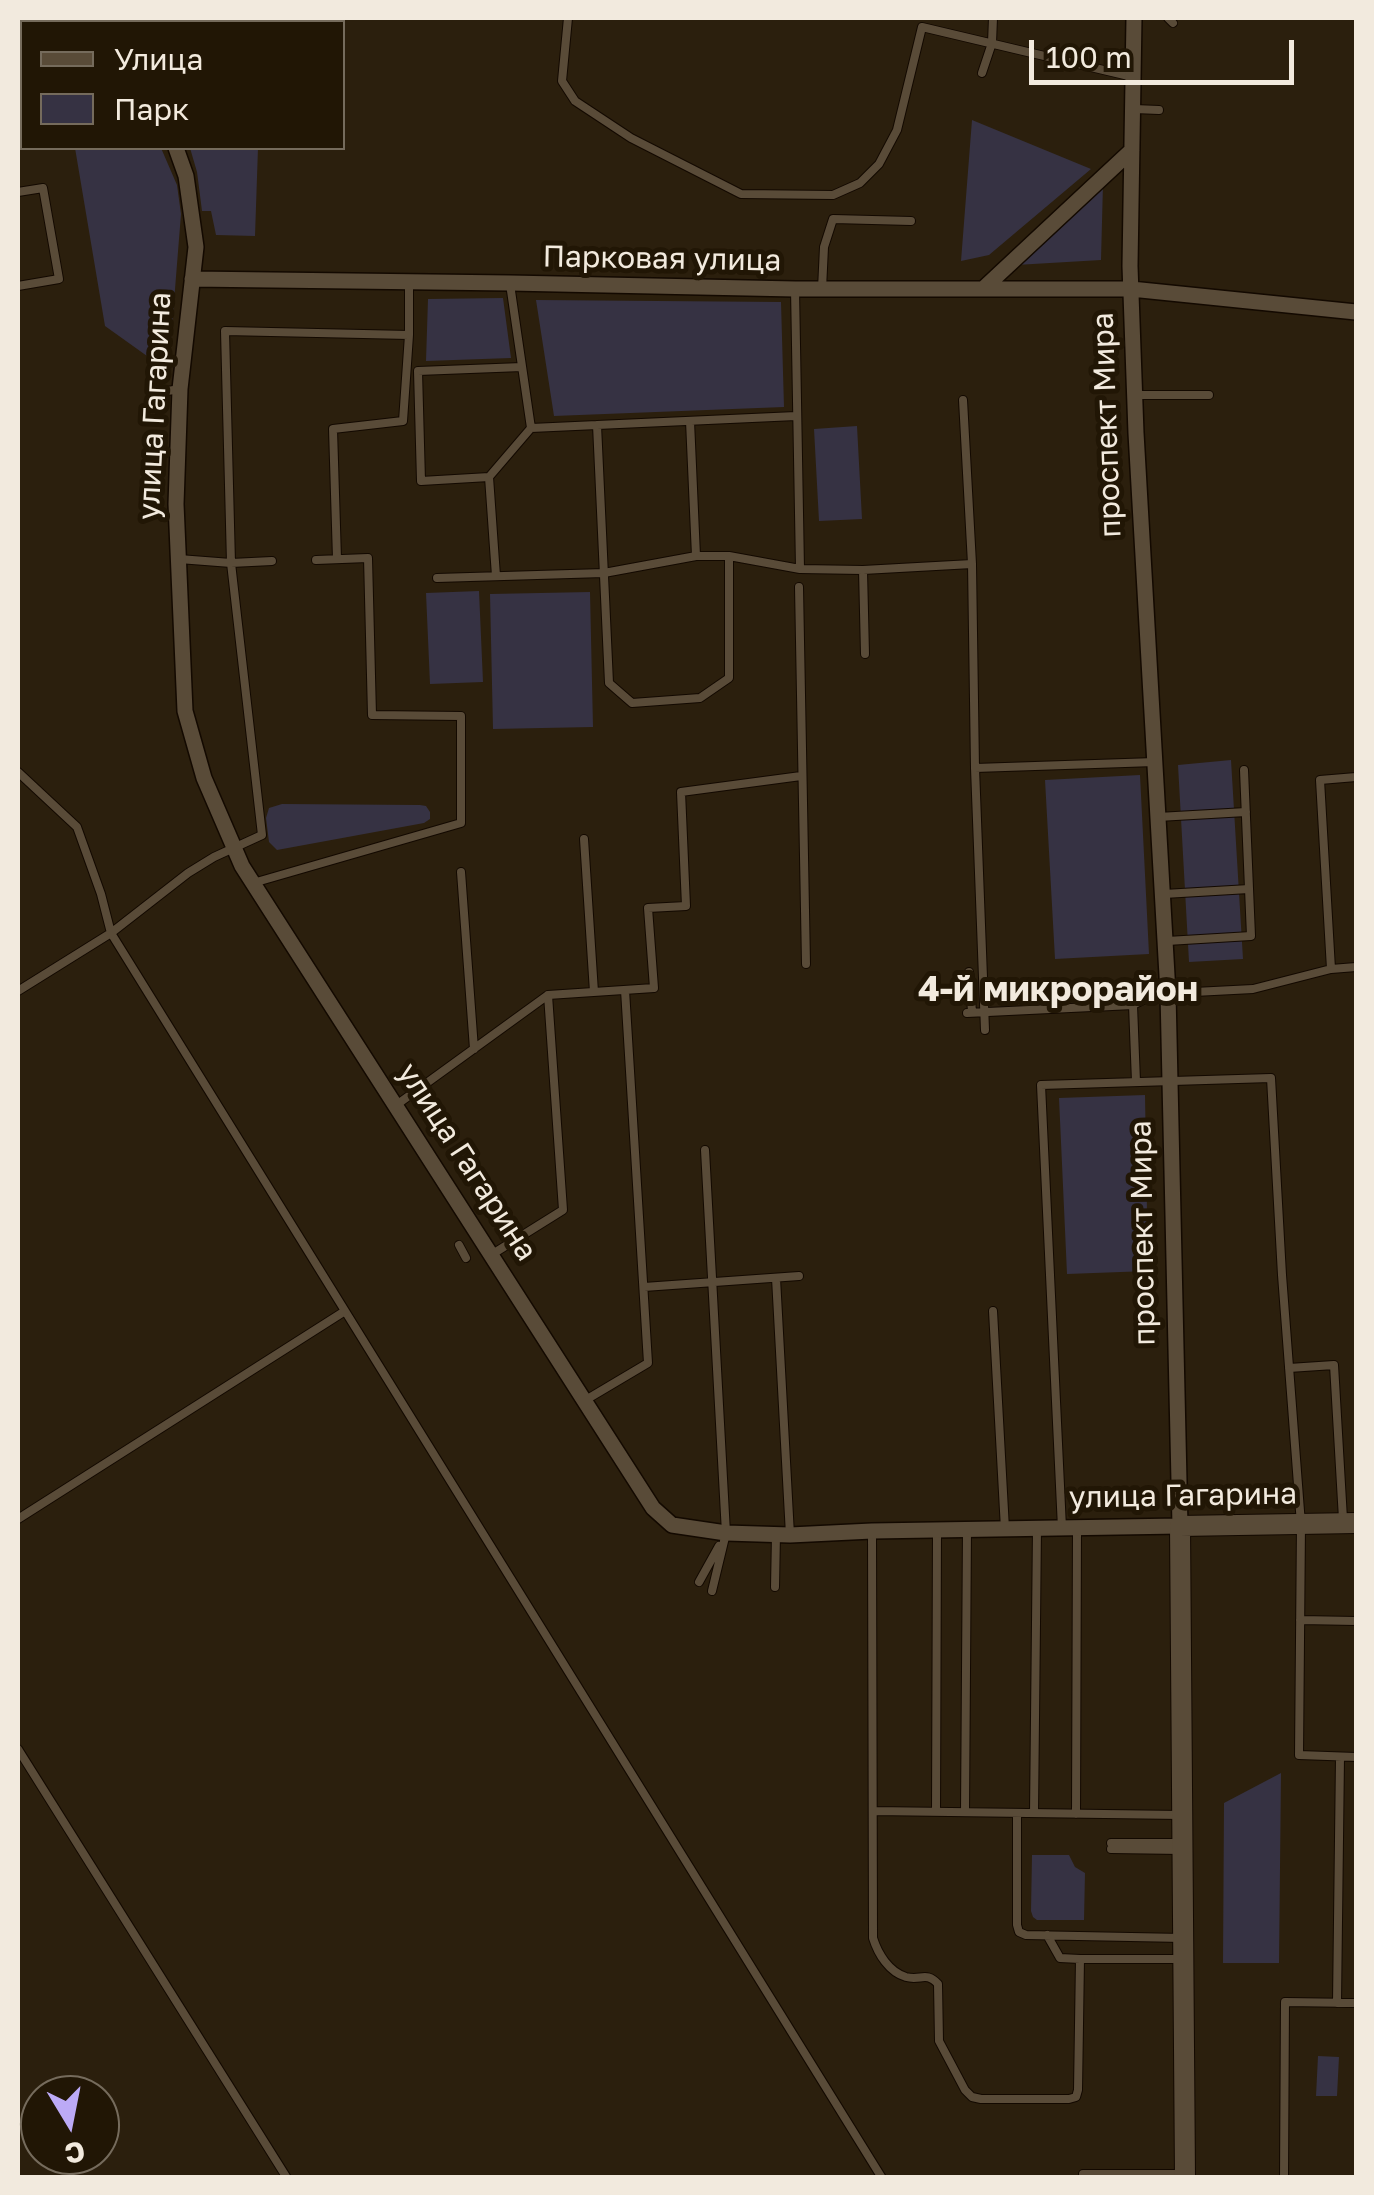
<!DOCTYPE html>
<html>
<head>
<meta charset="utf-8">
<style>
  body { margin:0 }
  #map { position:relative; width:1374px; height:2195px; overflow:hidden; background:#2b1f0d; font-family:"Golos Text",sans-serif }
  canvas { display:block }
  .frame { position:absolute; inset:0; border:20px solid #f2eade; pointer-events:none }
  .legend { position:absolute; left:20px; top:20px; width:325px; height:130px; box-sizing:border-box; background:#211605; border:2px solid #756b5c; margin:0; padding:12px 18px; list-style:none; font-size:30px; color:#f2eade }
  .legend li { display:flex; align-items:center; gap:20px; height:50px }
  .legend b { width:50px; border:2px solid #756b5c }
  .north { position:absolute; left:20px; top:2075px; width:100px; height:100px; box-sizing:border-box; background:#211605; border:2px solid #756b5c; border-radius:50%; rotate:170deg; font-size:28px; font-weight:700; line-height:40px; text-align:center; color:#f2eade }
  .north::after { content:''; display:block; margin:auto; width:35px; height:45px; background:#bcaaf6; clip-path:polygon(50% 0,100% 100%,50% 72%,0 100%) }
  .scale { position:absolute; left:1029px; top:40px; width:265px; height:45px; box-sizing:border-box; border:5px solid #f2eade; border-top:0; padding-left:12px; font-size:30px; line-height:35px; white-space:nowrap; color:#f2eade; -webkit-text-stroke:8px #211605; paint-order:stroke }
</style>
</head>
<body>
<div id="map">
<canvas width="1374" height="2195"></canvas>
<div class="frame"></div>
<ul class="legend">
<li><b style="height:12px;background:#594b38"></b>Улица</li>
<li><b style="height:28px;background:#363243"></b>Парк</li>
</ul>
<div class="north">С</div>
<div class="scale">100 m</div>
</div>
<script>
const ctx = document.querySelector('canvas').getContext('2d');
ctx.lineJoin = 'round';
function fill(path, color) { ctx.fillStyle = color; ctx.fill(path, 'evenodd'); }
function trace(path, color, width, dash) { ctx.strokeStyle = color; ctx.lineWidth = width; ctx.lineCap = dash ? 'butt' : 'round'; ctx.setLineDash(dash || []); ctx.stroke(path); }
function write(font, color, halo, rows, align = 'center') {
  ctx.font = font + ' "Golos Text",sans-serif'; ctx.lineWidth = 10; ctx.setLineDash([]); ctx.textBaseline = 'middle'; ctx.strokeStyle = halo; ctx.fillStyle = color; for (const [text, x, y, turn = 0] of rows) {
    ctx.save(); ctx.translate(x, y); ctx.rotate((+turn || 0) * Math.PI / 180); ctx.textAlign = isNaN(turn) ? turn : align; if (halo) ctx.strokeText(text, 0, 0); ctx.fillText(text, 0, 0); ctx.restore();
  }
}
fill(new Path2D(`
  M18,18h246l-1,4h-241v33l-4,1z
  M972,120l119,49 -102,86 -28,6z
  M75,148h86l16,37 4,29 -13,163 -13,5 -1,-21 -49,-35z
  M190,148h68l-3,88 -39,-1 -5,-24h-9l-5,-39z
  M1103,184l-2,76 -85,5z
  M503,298l8,60 -85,3 2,-62z
  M536,300l245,2 3,105 -230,9z
  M857,426l5,93 -43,2 -5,-92z
  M479,591l4,91 -53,2 -4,-91z
  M590,592l3,135 -100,2 -3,-135z
  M1231,760l12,199 -54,3 -11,-197z
  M1140,775l9,179 -94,5 -10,-179z
  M282,804l138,1 6,1 4,6v7l-6,4 -147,27 -8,-8 -3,-24 3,-10z
  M1145,1095l3,176 -81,3 -8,-176z
  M1281,1773l-2,190h-56l1,-160z
  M1032,1855h37l6,12 10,6 -1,47h-47l-4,-3 -2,-6z
  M1318,2056l21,1 -2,39h-21z`), '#363243');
const lane = new Path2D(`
  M568,18l-6,63 13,20 56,37 110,56 92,1 27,-12 19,-19 18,-34 25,-103 211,50
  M1168,18l5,5
  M982,73l10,-30 1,-25
  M1134,109l25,1
  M18,192l25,-4 16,91 -41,7
  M510,284l21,144
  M795,289l5,280
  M822,289l2,-42 9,-28 78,2
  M155,393l25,-4
  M1134,395h75
  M963,400l9,164 3,204 10,262
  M690,421l6,135
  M597,425l12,258 23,20 68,-5 29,-20v-122
  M489,477l-68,4 -3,-110 104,-4
  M179,559l52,4 41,-2
  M337,559l-4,-130 70,-8 6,-86
  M863,570l2,84
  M496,576l-7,-99 42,-49 265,-12
  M437,578l167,-5 92,-17h33l71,13 63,1 109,-6
  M799,587l7,377
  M975,768l180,-6
  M18,772l59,55 24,67 10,39 771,1245
  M1158,817l88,-5
  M584,839l10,153
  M461,872l13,177
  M253,883l208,-60v-107l-89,-1 -4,-157 -52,2
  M1164,894l85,-5
  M1167,941l84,-5 -7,-166
  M1331,969l-11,-189 36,-3
  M969,972l3,40
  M18,991l93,-58 77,-60 26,-16 48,-22 -31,-272 -6,-232 184,4v-53
  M1133,1005l3,77
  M967,1013l166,-8 22,-11 98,-5 78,-20 25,-2
  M395,1106l153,-111 106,-7 -6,-80 38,-2 -5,-114 120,-16
  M705,1150l21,383 -14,58
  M459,1245l7,13
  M491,1255l72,-45 -15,-215
  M776,1278l14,257
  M644,1287l155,-11
  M993,1311l12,218
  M1289,1368l45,-3 9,154
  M584,1401l64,-38 -23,-373
  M18,1519l327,-208
  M1062,1528l-21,-443 230,-7 11,197 19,249 -2,231 57,2
  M872,1531l1,407c5,16 16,34 33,39 15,4 20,-6 32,7l1,57 26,49 7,7 9,2h88l7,-2 2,-7 2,-131h103
  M699,1582l20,-36
  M775,1587l1,-53
  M1300,1620l56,1
  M18,1749l269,429
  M873,1811l309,4
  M936,1812l1,-281
  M965,1812l2,-283
  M1017,1813v112l2,7 7,3 157,3
  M1034,1813l3,-285
  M1076,1814l1,-286
  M1111,1843h71
  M1111,1849l71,1
  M1047,1935l13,23 20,1
  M1337,2003l3,-246
  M1083,2174h102
  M1284,2178l1,-176 71,1`);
const street = new Path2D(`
  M18,86l4,-1
  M176,148l10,28 10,71 -16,142 -4,115 9,207 19,67 38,88 411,642 19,17 54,8 64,2 82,-4 308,-5 -12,-533 -32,-560 -6,-167 4,-248
  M192,279l318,4 285,6h336l225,23
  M984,288l148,-138`);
const secondary = new Path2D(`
  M1185,2178l-5,-652 176,-3`);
trace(lane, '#130900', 10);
trace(street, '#130900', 18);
trace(secondary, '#130900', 22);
trace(lane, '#594b38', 8);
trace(street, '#594b38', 15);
trace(secondary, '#594b38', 20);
write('30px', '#f2eade', '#211605', [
  ["Парковая улица",662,259,1],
  ["улица Гагарина",155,406,-87],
  ["проспект Мира",1107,425,-92],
  ["улица Гагарина",467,1162,57],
  ["проспект Мира",1143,1233,-91],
  ["улица Гагарина",1183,1496,-1]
]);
write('bold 35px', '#f2eade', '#211605', [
  ["4-й микрорайон",1058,990]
]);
</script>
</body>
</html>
